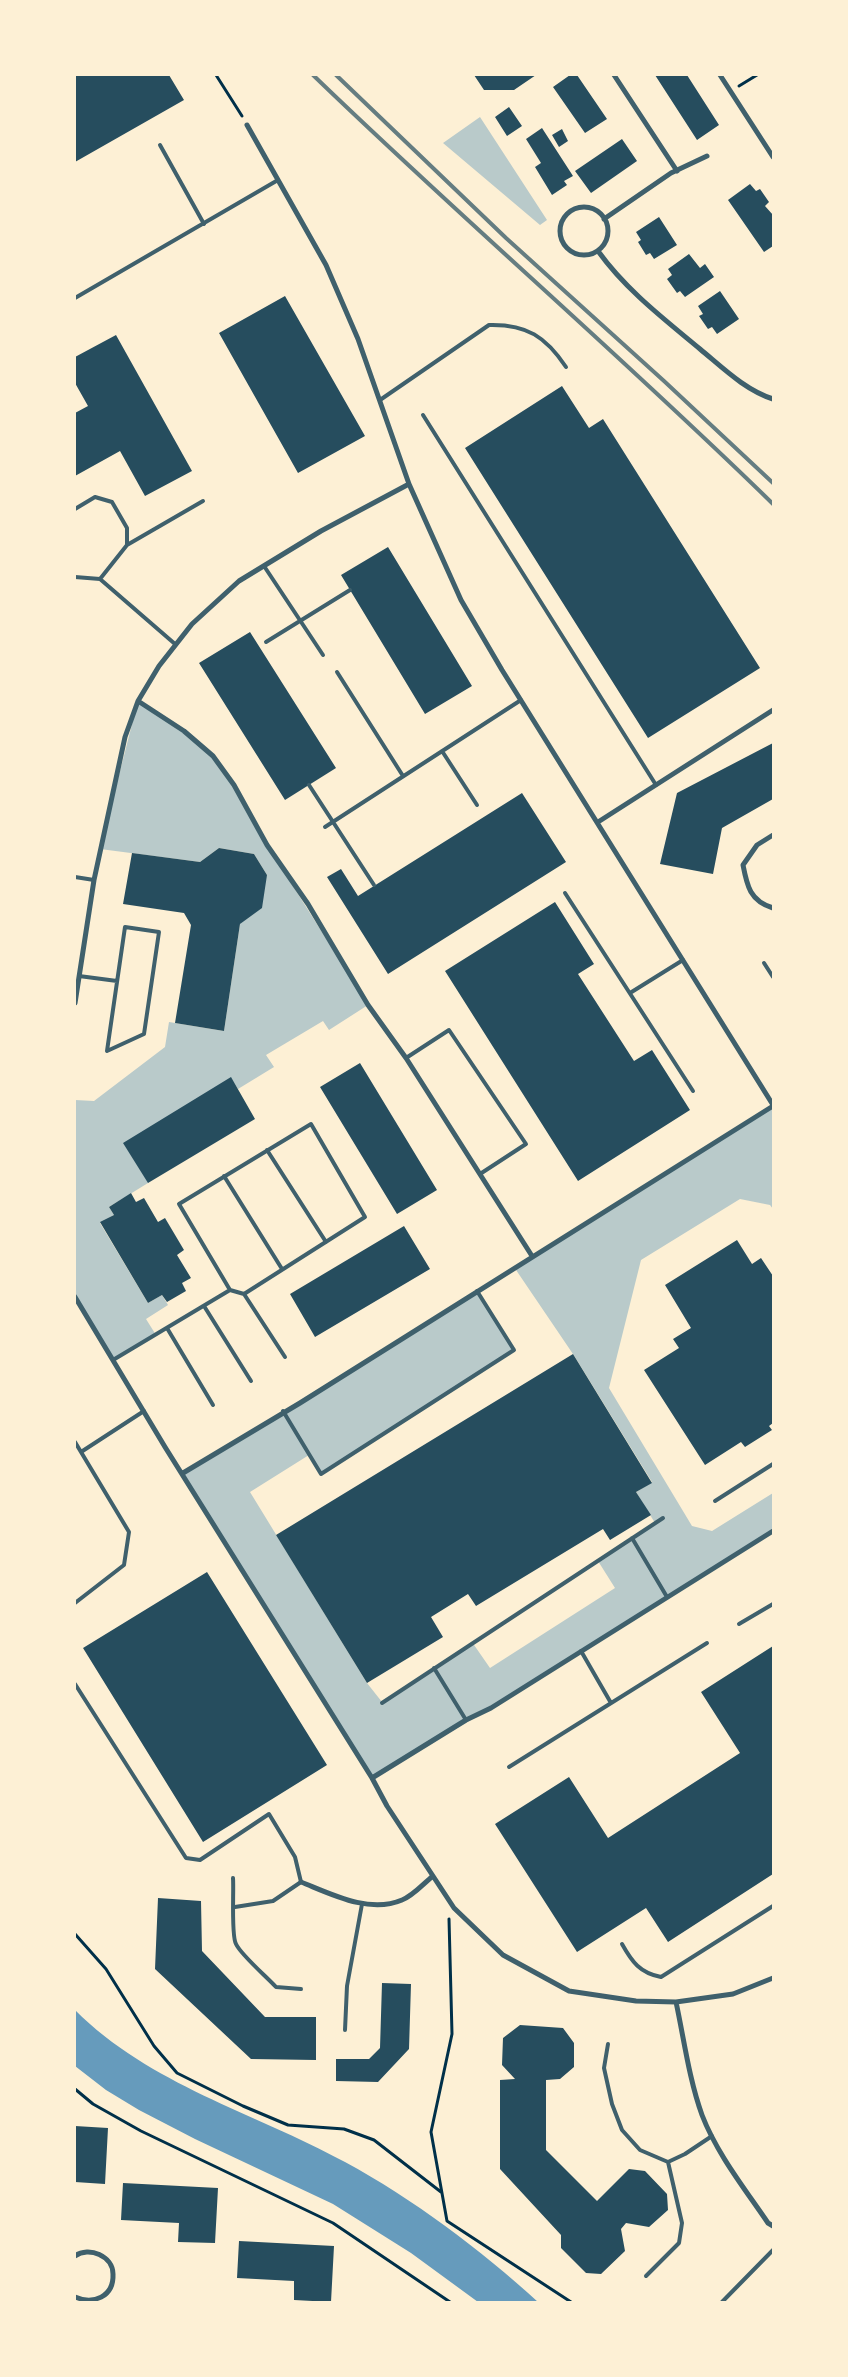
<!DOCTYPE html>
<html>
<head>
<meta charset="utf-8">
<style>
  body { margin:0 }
  #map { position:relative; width:848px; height:2377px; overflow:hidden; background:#fdf0d5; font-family:"IBM Plex Serif",serif }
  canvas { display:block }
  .frame { position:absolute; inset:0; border:76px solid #fdf0d5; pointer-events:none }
</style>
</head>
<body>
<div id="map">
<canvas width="848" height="2377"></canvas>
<div class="frame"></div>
</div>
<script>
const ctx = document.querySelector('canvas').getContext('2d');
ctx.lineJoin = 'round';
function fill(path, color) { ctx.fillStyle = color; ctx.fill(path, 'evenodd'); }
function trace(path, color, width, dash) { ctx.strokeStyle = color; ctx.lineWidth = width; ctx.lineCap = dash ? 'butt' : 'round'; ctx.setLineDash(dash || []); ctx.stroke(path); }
fill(new Path2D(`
  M480,117l67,103 -7,5 -97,-82z
  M138,701l46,30 29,25 21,29 33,60 101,160 -39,25 -6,-9 -57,34 8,12 -36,22 -7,-11 -83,105 -39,24 5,8 -14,8 48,80 14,-8 6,10 -22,14 10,16 -43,25 -38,-63v-197l19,1 71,-54 4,-25 55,9 16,-107 27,-49 -13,-21 -35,-6 -19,14 -100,-13z
  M773,1106v103l-3,-4 -30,-6 -99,61 -32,128 83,138 20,5 61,-38v38l-282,177 -119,70 -189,-305 293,-182 38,59 -193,124 -12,-19 -59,37 117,191 15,19 90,-60 18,26 125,-80 -17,-27 57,-38 -19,-31 16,-10 -77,-125 -61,-90z`), '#b9caca');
fill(new Path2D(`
  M75,2010c75,75 178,102 270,152 68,37 135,87 193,140h-60l-67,-49 -78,-49 -138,-65 -56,-29 -33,-20 -31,-24z`), '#669bbc');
fill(new Path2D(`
  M75,75h94l15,25 -109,62z
  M474,75h62l-22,15h-30z
  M570,75h7l30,44 -22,14 -32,-46z
  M655,75h32l32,50 -22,15z
  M509,107l13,19 -15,10 -12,-19z
  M542,128l31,48 -9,5 3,4 -15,10 -17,-28 6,-4 -15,-24z
  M562,129l6,12 -9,6 -7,-12z
  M622,139l15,22 -46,32 -16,-22z
  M750,184l6,7 4,-2 9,13 -4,4 8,9v31l-9,6 -36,-52z
  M659,217l18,28 -23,14 -4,-6 -4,2 -8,-13 3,-2 -5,-8z
  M689,254l11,14 5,-4 9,13 -29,20 -5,-6 -3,2 -10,-14 5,-4 -4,-6z
  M720,291l19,28 -22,15 -5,-7 -4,2 -9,-13 4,-2 -5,-8z
  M285,296l80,140 -67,37 -79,-140z
  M116,335l76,136 -47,25 -25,-45 -45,25v-63l13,-7 -13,-23v-26z
  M562,386l27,42 14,-9 157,249 -112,70 -183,-290z
  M388,547l84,139 -47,28 -84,-139z
  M250,632l86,136 -51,32 -86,-137z
  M773,743v56l-51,29 -9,46 -53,-10 17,-71z
  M522,793l44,69 -178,112 -61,-97 14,-8 17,27z
  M219,848l35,6 13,21 -5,33 -22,16 -16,107 -49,-8 16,-98 -7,-12 -61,-9 9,-51 68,9z
  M555,902l39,62 -16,10 56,87 18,-11 38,60 -112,71 -133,-210z
  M360,1063l77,127 -40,24 -77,-127z
  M231,1077l24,42 -107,64 -25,-40z
  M131,1193l5,9 8,-4 14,24 7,-4 19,32 -7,5 14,23 -9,5 4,8 -19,11 -5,-7 -14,8 -48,-81 14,-7 -5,-8z
  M404,1226l26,43 -115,68 -25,-43z
  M737,1240l15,24 9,-6 12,18v147l-4,3 3,4 -27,17 -4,-5 -36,23 -61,-95 35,-22 -6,-9 18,-11 -26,-43z
  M573,1354l79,129 -16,9 15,23 -41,25 -7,-11 -127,77 -8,-12 -37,23 12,20 -76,46 -91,-148z
  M207,1572l120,193 -124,77 -120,-194z
  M773,1646v228l-105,68 -22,-34 -69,44 -82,-128 74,-47 39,61 132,-85 -39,-61z
  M158,1898l43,3 1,50 63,66h51v43l-65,-1 -96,-90z
  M382,1983l29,1 -2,65 -31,33 -42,-1v-22h33l11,-11z
  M520,2025l43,3 11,15v24l-14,12 -14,1v70l51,51 32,-32 16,2 22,23 1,16 -19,17 -23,-4 -5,6 4,22 -24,23 -15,-1 -25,-25v-13l-61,-66v-89l15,-1 -13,-14 1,-27z
  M75,2126l33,2 -3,56 -30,-2z
  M123,2183l95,5 -3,55 -37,-1 1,-19 -58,-3z
  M239,2241l95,5 -3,56 -37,-2v-19l-57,-3z`), '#264d5e');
trace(new Path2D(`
  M216,75l26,41
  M739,86l18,-11
  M449,1919l3,115 -21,98 16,89 124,81
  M75,1934l31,35 48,77 23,27 66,33 45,19 56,4 30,11 67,52
  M75,2089l18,15 48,27 192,92 117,79`), '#003049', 3);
trace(new Path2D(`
  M160,145l44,79
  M75,298l203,-118
  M380,400l109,-75c38,-1 57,12 77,42
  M423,415l233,370
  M75,509l20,-12 17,5 15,26v17l-27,34
  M127,545l76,-44
  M264,566l59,89
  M75,577l25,2 75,65
  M266,642l84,-52
  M337,672l66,104
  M442,751l35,54
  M309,785l65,100
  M325,827l196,-127
  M75,877l19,3
  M565,893l128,198
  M125,927l34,5 -15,102 -37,17z
  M764,963l9,14
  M79,976l38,5
  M630,993l53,-33
  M406,1058l43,-28 77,114 -46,30
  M267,1150l59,92
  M224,1176l58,93
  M244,1294l41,63
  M204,1306l47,75
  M167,1328l46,77
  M113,1360l117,-70 -51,-86 132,-80 54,93 -121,77 -14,-4
  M283,1411l38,63 193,-124 -37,-59
  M75,1442l6,10 63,-41
  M715,1501l58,-37
  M632,1538l35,59
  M75,1603l49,-38 5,-33 -48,-80
  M739,1624l34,-20
  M581,1651l30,52
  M434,1668l32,52
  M75,1684l111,174 14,2 69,-46 26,43 6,25 -28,19 -38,6
  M382,1703l281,-185
  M509,1767l198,-124
  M233,1878c1,13 -2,58 3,66 5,11 31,33 40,43l25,2
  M622,1944c10,18 18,29 39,33l112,-71
  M345,2030l2,-44 15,-82
  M608,2044l-4,24 8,36 10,26 18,20 28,12 17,-8 27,-18
  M646,2276l33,-33 3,-20 -14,-61
  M722,2302l51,-52`), '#3f606c', 4);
trace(new Path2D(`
  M614,75l63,96
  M720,75l53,82
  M247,125l79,140 32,74 51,145 52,116 41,70 271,435
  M560 231a24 24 0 1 1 48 0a24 24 0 1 1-48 0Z
  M604,219l67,-46 36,-17
  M598,251c28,39 66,68 102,98 23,19 45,41 73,50
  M138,701l46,30 29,25 21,29 33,60 41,59 60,101 38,53 126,198
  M598,822l175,-112
  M773,835l-16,10 -14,20c4,21 7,36 30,43
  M75,1003l19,-123 31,-143 13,-36 21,-35 33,-42 47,-43 82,-50 88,-47
  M75,1297l90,150 207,331 15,28 67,102 49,47 66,36 67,10 40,1 57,-8 40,-16
  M183,1473l117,-70 473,-297
  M372,1778l94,-58 25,-12 282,-177
  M301,1882c30,12 68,32 101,18 11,-4 22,-17 31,-24
  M676,2002c8,37 13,77 26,113 15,39 43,74 66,108l5,3
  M75,2256c14,-10 38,0 38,18 1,23 -20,31 -38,23`), '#3f606c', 5);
trace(new Path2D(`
  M313,75c151,146 310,282 460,429
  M336,75l170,163 158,143 109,102`), '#657d81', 4);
</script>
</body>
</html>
